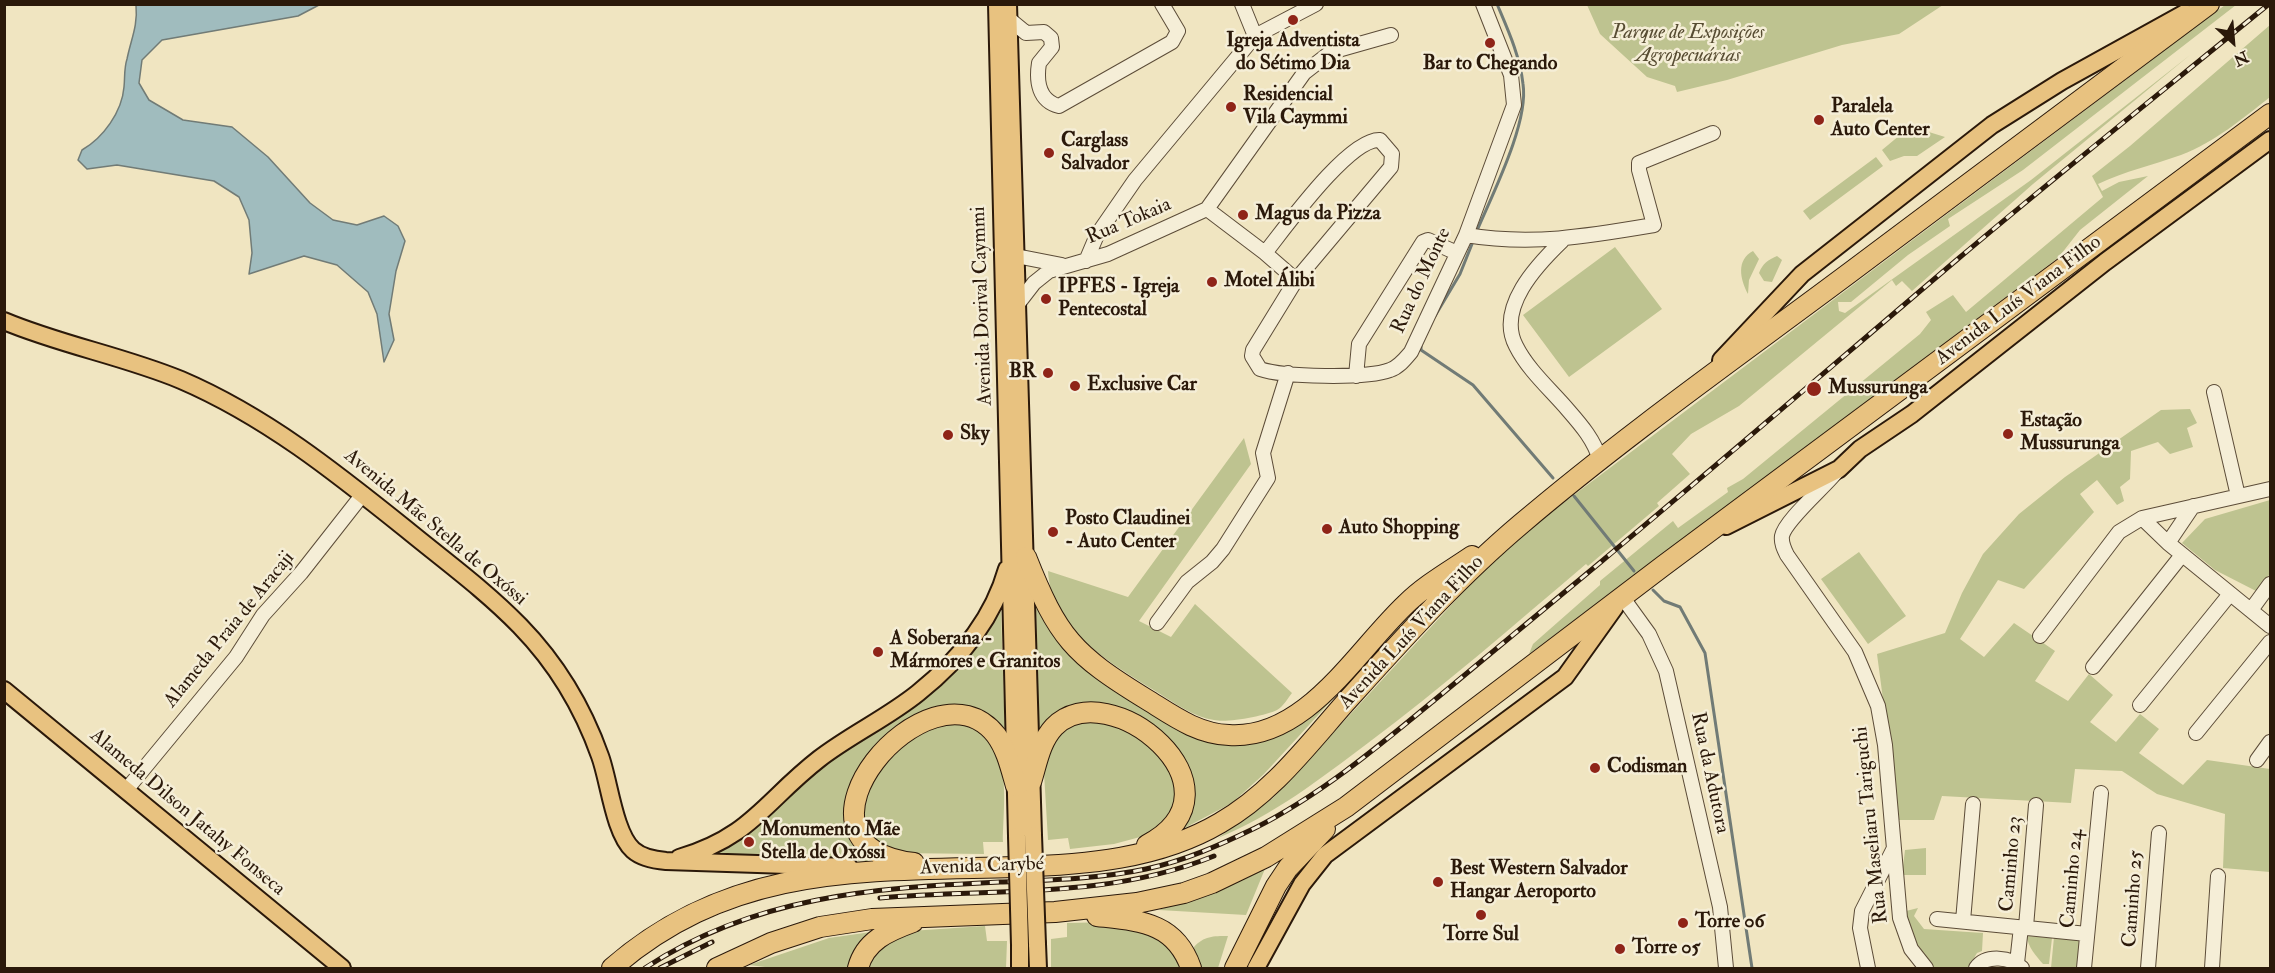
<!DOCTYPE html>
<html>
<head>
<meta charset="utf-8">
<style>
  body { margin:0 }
  #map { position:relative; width:2275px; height:973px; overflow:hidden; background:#f0e5c1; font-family:"IM FELL Double Pica",serif }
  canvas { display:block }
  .frame { position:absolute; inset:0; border:6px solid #2b190a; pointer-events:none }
  .north { position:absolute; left:2203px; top:12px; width:60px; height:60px; -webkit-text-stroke:4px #f5eed7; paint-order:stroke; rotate:154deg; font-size:16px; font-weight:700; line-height:24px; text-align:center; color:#2b190a }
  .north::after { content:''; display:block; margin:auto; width:21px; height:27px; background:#2b190a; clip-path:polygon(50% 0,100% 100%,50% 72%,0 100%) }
</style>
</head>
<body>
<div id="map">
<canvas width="2275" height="973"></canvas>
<div class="frame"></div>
<div class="north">N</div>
</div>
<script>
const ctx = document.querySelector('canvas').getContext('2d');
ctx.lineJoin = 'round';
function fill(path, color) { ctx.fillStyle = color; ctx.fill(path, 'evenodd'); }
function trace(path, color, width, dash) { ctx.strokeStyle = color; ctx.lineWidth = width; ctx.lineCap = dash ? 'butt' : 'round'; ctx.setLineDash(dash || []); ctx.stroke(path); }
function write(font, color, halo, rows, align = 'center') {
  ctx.font = font + ' "IM FELL Double Pica",serif'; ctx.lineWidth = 5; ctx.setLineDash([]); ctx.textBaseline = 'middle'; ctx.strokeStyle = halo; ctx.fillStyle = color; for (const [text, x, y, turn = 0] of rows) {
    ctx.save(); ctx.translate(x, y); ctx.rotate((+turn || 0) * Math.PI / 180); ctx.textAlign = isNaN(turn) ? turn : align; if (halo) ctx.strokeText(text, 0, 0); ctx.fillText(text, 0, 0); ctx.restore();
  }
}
fill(new Path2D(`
  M1587,5h356l-44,29 -57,11 -115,35 -50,12 -2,-6 -28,-9 -47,-43z
  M2225,5h11l-213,165 -75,49 2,7 -42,29 -57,47h-13l1,9 6,2 186,-133 159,-125 -157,129 -121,107 -10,-10 -6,5 -4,-6 -153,126 -48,28 -19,20 18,20 -33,29 2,3 -71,60 -2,-2c-72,61 -143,123 -218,179 -48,36 -94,72 -150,95l55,-40 206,-223 55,-50z
  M2270,25v72c-28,22 -55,45 -89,58 -28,10 -56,16 -83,29l4,7 17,-9 29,-6 -68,54 -22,28 -529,396 4,-10 67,-59v-4l73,-60 5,7 50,-36 -1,-4 16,-9 177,-145 11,-14 -5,-8 27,-17 13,17 137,-115 -11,-21 38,-30z
  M1916,128l29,9 -28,19h-13l-14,5 -8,-11 18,-15z
  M1876,157l7,9 -73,54 -7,-9z
  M1615,247l47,62 -93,68 -46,-62z
  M1753,251l6,8 -10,21 -1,14c-8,-15 -12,-34 5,-43z
  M1777,256l5,4 -10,22 -8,-1 -5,-8c4,-10 9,-13 18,-17z
  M2190,409l7,14 -10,5 6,19 -23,7 -12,-12 -27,9 -1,28 -10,8 4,14 -7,4 -20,-25 -17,14 14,18 -70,77 -26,-9 -38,59 24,18 30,-34 41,28 -20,30 33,20 21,-27 24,21 -23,27 26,20 24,-28 19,15 -20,24 44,32 24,-25 63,9v103l-47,-4 2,-54 -68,-20 -35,-23 -47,-2 -4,34 -129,-7 -8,24h-35l-22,-166 68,-21 17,-40 21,-39 36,-40 46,-37 96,-67z
  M1244,438l7,26 -112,157 32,16 24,-33 97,89c-4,5 -9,14 -15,17 -12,6 -50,13 -63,10 -20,-3 -40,-17 -57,-28 -45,-28 -106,-62 -109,-121l80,26z
  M2270,500v74l-14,17 -41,-21 -33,-27 23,-24z
  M1859,552l47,64 -38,28 -47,-65z
  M1036,597l14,29 139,106 88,3 128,-120 6,-1 -147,160 -32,29 -55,29 12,-55 -83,-69 -68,30z
  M1001,611l4,127 -39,-29 -100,50 -7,10 -11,26 20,59 9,8 -164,-7 103,-85 131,-92 34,-35z
  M1094,715l61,30 18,24 2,35 -10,21 -10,8 -41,11 -44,5 -2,-11 -20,2 -5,-84 12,-23z
  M942,721c11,2 27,3 36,8 35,20 25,78 25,113h-20l1,12 -90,-1 -14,-6 -15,-18 -5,-33 22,-38z
  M1926,848v27h-24l3,-25z
  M1267,864l-21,51 -87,-5z
  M1918,908l-4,8 10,13 59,4 -1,18 -5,2 -9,15h-34l-15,-13 -17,-43z
  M1112,922l58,19 15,27h-134v-29l16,-2v-14z
  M985,926l2,15h20l-1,27h-141l16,-26 29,-11z
  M871,932l-21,36h-77l-24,-3 80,-27z
  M1228,936l-10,32h-21l-3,-21c10,-11 19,-11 34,-11z
  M2027,936l25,2 -3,26h-6c-6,-7 -16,-18 -16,-28z
  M2054,937l28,3 -2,28h-29z`), '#bec390');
const water = new Path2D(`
  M136,5h183l-21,11 -136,24 -20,20 -3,23 10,17 34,20 49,7 36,30 42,46 23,17 24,5 27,-9 14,10 7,15 -9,30 -7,43 5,26 -10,22 -7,-48 -9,-22 -31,-27 -33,-9 -55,18 3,-21 -3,-33 -10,-23 -25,-16 -97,-16 -30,4 -9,-9 4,-10c21,-12 40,-38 42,-63 1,-10 0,-19 3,-28 4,-20 11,-33 9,-54z`);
fill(water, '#a0bcbe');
trace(water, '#717b76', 1.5);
trace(new Path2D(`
  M1476,233c16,-38 53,-110 47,-149 -3,-28 -15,-54 -26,-80
  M1435,316l25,-42 14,-35
  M1421,346v4l52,35 80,93
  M1574,496l60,75
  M1653,590l11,11 16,6 25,46 47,315`), '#717b76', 3);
const minor = new Path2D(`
  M1242,4l13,32
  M1009,19l17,14 18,-1 7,6 1,9 -13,16c-3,19 0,38 20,43l113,-64 6,-11 -16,-27
  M1207,209l58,44 31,27 -43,70 -1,6 8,13c23,8 106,10 130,1 9,-3 15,-11 21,-18l55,-117 48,-130 -3,-30 -28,-71
  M1207,209l97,-136 27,-21 60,-17
  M1466,235c66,11 123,1 188,-10l-15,-55v-7l74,-30
  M1562,241c-25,24 -66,67 -46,105 12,24 35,44 52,64 14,16 26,30 32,50
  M1265,253c20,-25 84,-115 115,-113l12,14 -1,13 -95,113
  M1016,256l46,9
  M1086,261l11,-26 38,-55 120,-144 61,-32
  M1017,305l17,-22 15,-12 59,-17 99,-45
  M1356,376l3,-32 64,-102 5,-2 29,13
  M2214,392l24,104
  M1838,470c-12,16 -53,50 -56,66 -1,7 2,13 5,19l68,97 23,54 7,39 15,173 11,31 15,19
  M2193,506l-25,37 102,83
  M2142,518l26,25
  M1623,598l26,36 17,37 54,236 6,61
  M2251,610l19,-26
  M1157,623l30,-41 25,-20 11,-13 45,-71 -5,-25 25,-80
  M2040,636l79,-104 23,-14 128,-29
  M2093,667l89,-112
  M2140,705l90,-111
  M2196,733l74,-91
  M2257,760l13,-18
  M127,789l109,-132 27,-42 38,-42 62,-79
  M1937,919l150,15
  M1963,921l10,-117
  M2026,927l10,-122
  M2017,963l4,-36
  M1868,968l-8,-40 2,-17 31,-61
  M1976,968c10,-14 35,-11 46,0
  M2084,968l17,-175
  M2148,968l11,-135
  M2212,968l6,-92`);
const major = new Path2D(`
  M997,4l20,832
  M1008,4l25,831
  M4,321c57,24 119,35 177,59 84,36 154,92 225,149 39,32 79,61 114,97 36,37 63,82 80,130 9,24 14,77 33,94 9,8 21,10 33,11l183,6
  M1721,360l81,-86 190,-149 70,-44 123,-68
  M1726,526l113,-57 21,-20 52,-35 193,-152 165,-122
  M4,690l338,278
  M679,858c72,-21 86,-57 140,-99 31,-24 68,-41 99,-66 40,-32 75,-74 89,-124
  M1037,944l1,24
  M1020,945v23
  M1256,968l46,-84 23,-29 240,-178 50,-70`);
const highway = new Path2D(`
  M1026,557c32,81 47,97 120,142 26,16 51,35 83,36 77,5 127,-84 177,-131 19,-19 44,-33 66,-48
  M1031,782c6,-19 9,-40 23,-55 54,-56 199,62 93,118
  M914,863c-148,-17 16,-211 82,-128 11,15 15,34 20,51
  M1097,916c43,5 78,6 94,52
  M612,968c121,-105 252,-97 402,-101 70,-2 145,-8 206,-44 51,-29 87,-77 125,-120 56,-62 112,-125 176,-179 106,-90 220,-170 331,-253 119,-89 237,-178 357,-267
  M717,968l54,-25 49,-16 52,-8 183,-7 82,-9 47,-10 28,-10 54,-26 80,-50 317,-241 607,-452
  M858,968c7,-27 30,-37 55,-46
  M1235,968l41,-82 12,-18 37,-39`);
trace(minor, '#5c4c38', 16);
trace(major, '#2b190a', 20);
trace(highway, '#2b190a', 22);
trace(minor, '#f5eed7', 14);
trace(major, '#e8c280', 16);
trace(highway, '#e8c280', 20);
const rail = new Path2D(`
  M880,898c112,-10 226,2 334,-42
  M645,968c110,-72 228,-80 355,-86 48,-2 98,-3 146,-13 38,-8 74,-24 109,-41 67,-34 125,-83 182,-130 55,-46 110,-91 165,-137 120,-100 238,-202 357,-303 102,-86 206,-169 310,-254
  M660,968l52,-26`);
trace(rail, '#2b190a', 5);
trace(rail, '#f5eed7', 3, [9]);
const majorBridge = new Path2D(`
  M1033,835l4,109
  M1017,836l3,109`);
trace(majorBridge, '#2b190a', 20, []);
trace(majorBridge, '#e8c280', 16);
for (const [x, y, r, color] of [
  [1293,20,6,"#8f2418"],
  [1490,43,6,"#8f2418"],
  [1231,107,6,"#8f2418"],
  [1819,120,6,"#8f2418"],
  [1049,153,6,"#8f2418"],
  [1243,215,6,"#8f2418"],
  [1212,282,6,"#8f2418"],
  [1046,299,6,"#8f2418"],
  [1048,373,6,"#8f2418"],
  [1075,386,6,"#8f2418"],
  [1814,389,8,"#8f2418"],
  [2008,434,6,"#8f2418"],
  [948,435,6,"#8f2418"],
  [1327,529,6,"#8f2418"],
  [1053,532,6,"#8f2418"],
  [878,652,6,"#8f2418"],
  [1595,768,6,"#8f2418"],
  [749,842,6,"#8f2418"],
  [1438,882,6,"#8f2418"],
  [1481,915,6,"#8f2418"],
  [1683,923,6,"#8f2418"],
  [1620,949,6,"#8f2418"]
]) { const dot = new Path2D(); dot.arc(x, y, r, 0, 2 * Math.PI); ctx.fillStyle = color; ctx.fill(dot); trace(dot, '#f5eed7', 2); }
write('italic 20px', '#574c32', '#f5eed7', [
  ["Parque de Exposições",1688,34],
  ["Agropecuárias",1688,57]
]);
write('bold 20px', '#2b190a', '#f5eed7', [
  ["Igreja Adventista",1293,42,"center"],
  ["do Sétimo Dia",1293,65,"center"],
  ["Bar to Chegando",1490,65,"center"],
  ["Residencial",1243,96],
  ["Vila Caymmi",1243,119],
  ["Paralela",1831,108],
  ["Auto Center",1831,131],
  ["Carglass",1061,142],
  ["Salvador",1061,165],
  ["Magus da Pizza",1255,215],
  ["Motel Álibi",1224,282],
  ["IPFES - Igreja",1058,288],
  ["Pentecostal",1058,311],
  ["BR",1036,373,"right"],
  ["Exclusive Car",1087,386],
  ["Mussurunga",1828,389],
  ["Estação",2020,422],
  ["Mussurunga",2020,445],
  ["Sky",960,435],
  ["Posto Claudinei",1065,520],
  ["- Auto Center",1065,543],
  ["Auto Shopping",1339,529],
  ["A Soberana -",890,640],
  ["Mármores e Granitos",890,663],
  ["Codisman",1607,768],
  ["Monumento Mãe",761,831],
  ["Stella de Oxóssi",761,854],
  ["Best Western Salvador",1450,870],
  ["Hangar Aeroporto",1450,893],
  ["Torre 06",1695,923],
  ["Torre Sul",1481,936,"center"],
  ["Torre 05",1632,949]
], 'left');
write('20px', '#2b190a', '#f5eed7', [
  ["Rua Tokaia",1129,222,-23],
  ["Rua do Monte",1422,281,-65],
  ["Avenida Luís Viana Filho",2019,301,-37],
  ["Avenida Dorival Caymmi",983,306,-92],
  ["Avenida Mãe Stella de Oxóssi",435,528,40],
  ["Alameda Praia de Aracaji",230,630,-51],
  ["Avenida Luís Viana Filho",1412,633,-47],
  ["Rua da Adutora",1709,773,78],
  ["Alameda Dilson Jatahy Fonseca",187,813,40],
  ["Rua Maseliaru Tariguchi",1872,825,-96],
  ["Caminho 23",2012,864,-85],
  ["Avenida Carybé",982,867,-2],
  ["Caminho 24",2073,879,-85],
  ["Caminho 25",2134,899,-86]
]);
</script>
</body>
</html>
